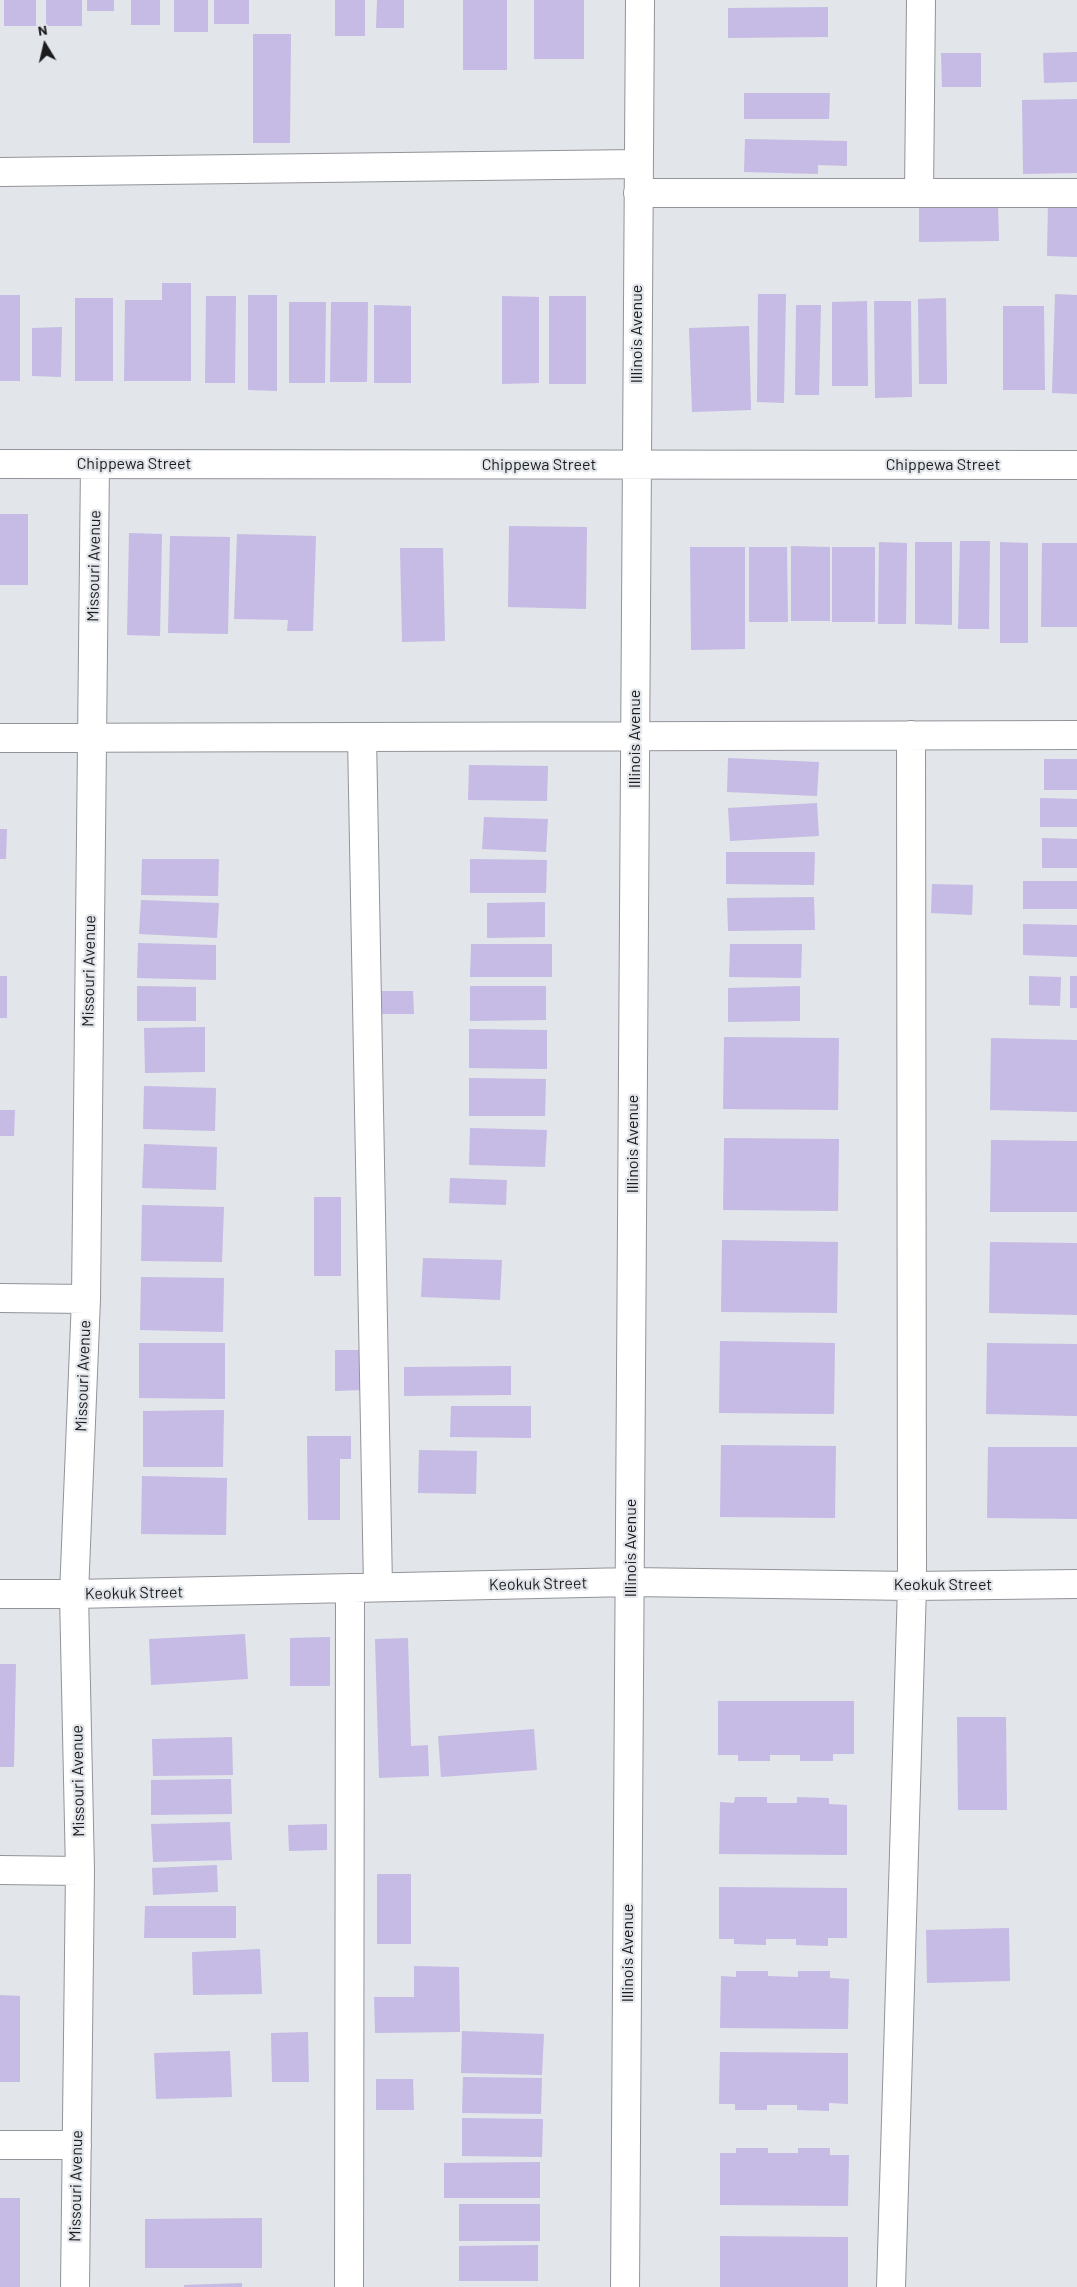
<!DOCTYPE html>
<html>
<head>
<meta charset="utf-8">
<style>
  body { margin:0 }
  #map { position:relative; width:1077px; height:2287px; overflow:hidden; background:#e2e5ea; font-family:Barlow,sans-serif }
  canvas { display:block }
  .north { position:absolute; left:20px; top:20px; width:50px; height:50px; -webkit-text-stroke:4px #e2e5ea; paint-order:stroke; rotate:351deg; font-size:14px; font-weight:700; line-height:20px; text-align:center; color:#1c1c1e }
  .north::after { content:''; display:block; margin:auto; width:18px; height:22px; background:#1c1c1e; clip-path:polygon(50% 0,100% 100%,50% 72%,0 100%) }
</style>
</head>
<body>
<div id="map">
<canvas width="1077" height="2287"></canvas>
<div class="north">N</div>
</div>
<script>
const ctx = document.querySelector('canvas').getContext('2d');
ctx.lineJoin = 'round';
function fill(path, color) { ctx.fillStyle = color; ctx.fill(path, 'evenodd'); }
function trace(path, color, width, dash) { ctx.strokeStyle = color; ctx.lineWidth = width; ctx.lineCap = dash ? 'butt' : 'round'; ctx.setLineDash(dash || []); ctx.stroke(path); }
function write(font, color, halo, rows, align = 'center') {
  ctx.font = font + ' Barlow,sans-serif'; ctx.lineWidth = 4.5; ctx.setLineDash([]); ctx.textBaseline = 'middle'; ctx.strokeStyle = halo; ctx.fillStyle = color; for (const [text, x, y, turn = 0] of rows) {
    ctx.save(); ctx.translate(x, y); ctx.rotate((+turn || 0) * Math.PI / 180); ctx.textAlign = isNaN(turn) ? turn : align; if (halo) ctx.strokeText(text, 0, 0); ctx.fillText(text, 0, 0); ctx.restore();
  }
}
fill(new Path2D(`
  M4,0h32v26h-32z
  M46,0h36v26h-36z
  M87,0h27v11h-27z
  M131,0h29v25h-29z
  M174,0h34v32h-34z
  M214,0h35v24h-35z
  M335,0h30v36h-30z
  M377,0h27v28h-28z
  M463,0h44v70h-44z
  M534,0h50v59h-50z
  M828,7v30l-100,1v-30z
  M253,34h38l-1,109h-37z
  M1077,52v30l-33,1 -1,-30z
  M941,53h40v34h-39z
  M744,93h86l-1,26h-85z
  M1077,99v74l-54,1 -1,-74z
  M745,139l102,2v25l-29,-1v9l-74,-2z
  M1048,202l29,1v54l-30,-1z
  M998,205l1,36 -80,1v-36z
  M162,283h29v98h-67l1,-81h37z
  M758,294h28l-2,109 -27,-1z
  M1055,294l22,1v99l-25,-1z
  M0,295h20v86h-20z
  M248,295h29v96l-29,-1z
  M206,296h30l-1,87h-30z
  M502,296l37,1v86l-37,1z
  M549,296h37v88h-37z
  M75,298h38v83h-38z
  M946,298l1,86h-28l-1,-85z
  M867,301l1,85h-36v-84z
  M874,301h37l1,96 -37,1z
  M289,302h37l-1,81h-36z
  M331,302h37l-1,80h-37z
  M374,305l37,1v77h-37z
  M796,305h25l-2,90h-24z
  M1003,306h41l1,84h-42z
  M749,326l2,84 -59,2 -3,-84z
  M62,327l-1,50 -29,-1v-48z
  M0,514h28v71h-28z
  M509,526l78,1 -1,82 -78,-2z
  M129,533l33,1 -2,102 -33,-1z
  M237,534l79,2 -3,95h-26l1,-11 -54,-1z
  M170,536l60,1 -2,97 -60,-1z
  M960,541h30l-1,88h-31z
  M879,542l28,1 -1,81h-28z
  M915,542h37v83l-37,-1z
  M1000,542l28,1v100h-28z
  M1042,543h35v84h-36z
  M791,546l39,1v74h-39z
  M690,547h55v102l-54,1z
  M749,547h38l1,75h-39z
  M832,547h43v75h-43z
  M400,548h43l2,93 -43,1z
  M728,758l91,4 -2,34 -90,-4z
  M1044,759h33v31h-33z
  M469,765l79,1 -1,35 -79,-1z
  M1040,798l37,1v28h-37z
  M817,803l2,33 -89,5 -2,-33z
  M484,817l64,2 -2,33 -64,-3z
  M0,829h7l-1,30h-6z
  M1042,838l35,1v29h-35z
  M726,852h89l-1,33 -88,-1z
  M142,859h77l-1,37 -77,-1z
  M470,859l77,1 -1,33h-76z
  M1023,881h54v28h-54z
  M932,884l41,1 -1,30 -41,-2z
  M814,897l1,33 -87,1 -1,-33z
  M141,900l78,3 -2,35 -78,-4z
  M545,902v35l-58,1v-35z
  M1023,924l54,1v32l-54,-2z
  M138,943l78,2v35l-79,-2z
  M471,944h81v33h-82z
  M730,944h72l-1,34 -72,-1z
  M0,976h7v42h-7z
  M1029,976l32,1 -1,29 -31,-1z
  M1070,976h7v32h-7z
  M137,986l59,1v34h-59z
  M470,986h76v34l-76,1z
  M800,986v35l-72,1v-34z
  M380,991h33l1,23h-35z
  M205,1027v45l-60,1 -1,-45z
  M469,1029l78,1v39l-78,-1z
  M724,1037l115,1 -1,72 -115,-1z
  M991,1038l86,2v72l-87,-2z
  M469,1078l77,1 -1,37h-76z
  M144,1086l72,2 -1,43 -72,-2z
  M0,1110h15l-1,26h-14z
  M470,1128l77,2 -2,37 -76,-2z
  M724,1138l115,1 -1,72 -115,-1z
  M991,1140l86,1v71h-87z
  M144,1144l73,3 -1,43 -74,-2z
  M450,1178l57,2 -1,25 -57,-2z
  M314,1197h27v79h-27z
  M142,1205l82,2 -2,55 -81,-1z
  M722,1240l116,2 -1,71 -116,-1z
  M990,1242l87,1v72l-88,-2z
  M423,1258l79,2 -2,40 -79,-3z
  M141,1277l83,1 -1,54 -83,-2z
  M720,1341l115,2 -1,71 -115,-1z
  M139,1343h86v56l-86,-1z
  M987,1343l90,1v72l-91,-2z
  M335,1350h29v40l-29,1z
  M511,1366v29l-107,1v-29z
  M451,1406h80v32l-81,-1z
  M224,1410l-1,57h-80v-56z
  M307,1436h44v23h-11v61h-32z
  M721,1445l115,1 -1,72 -115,-1z
  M988,1447h89v72l-90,-1z
  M419,1450l58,1 -1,43 -58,-1z
  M142,1476l85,2 -1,57 -85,-1z
  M245,1634l3,45 -97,6 -2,-46z
  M330,1637v49h-40v-48z
  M408,1638l3,108 17,-1 1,31 -50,2 -4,-139z
  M0,1664h16l-2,103h-14z
  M718,1701h136v53h-21v7h-33v-6h-30v6h-32v-6h-20z
  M957,1717h49l1,93h-49z
  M534,1729l3,41 -96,7 -3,-41z
  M232,1737l1,38 -80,1 -1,-37z
  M231,1779l1,35 -81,1v-35z
  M735,1797h32v6h30v-6l32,1v6l18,1v50l-128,-1 1,-52 14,1z
  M230,1822l2,38 -79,2 -2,-38z
  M327,1824v26l-38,1 -1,-26z
  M217,1865l1,27 -65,3 -1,-27z
  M377,1874h34v70h-34z
  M719,1887l128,1v50h-19v8l-32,-1v-6h-30v6l-32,-1v-5h-15z
  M145,1906h91v32h-92z
  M1009,1928l1,53 -83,2 -1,-53z
  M260,1949l2,45 -69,1 -1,-43z
  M414,1966l45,1 1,65 -85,1 -1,-36h40z
  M736,1971h32v5l30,1v-6h32v7l19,1 -1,50 -128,-1 1,-52 15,1z
  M0,1995l20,1v86h-20z
  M462,2031l82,3 -2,41 -81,-2z
  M308,2032l1,50h-37l-1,-49z
  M230,2051l2,46 -76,2 -2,-46z
  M720,2052l128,1v51l-19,-1v8l-32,-1v-5h-30v5h-32v-6h-16z
  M463,2077l79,1 -1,36 -79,-1z
  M376,2079h37l1,31h-38z
  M462,2118l81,1 -1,38 -80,-1z
  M736,2148h32v5h30v-5h32v7h19l-1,51 -128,-1v-52h16z
  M540,2162v36h-96v-35z
  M0,2198h20v89h-20z
  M459,2204h81v37h-81z
  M262,2218v50h-117v-49z
  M720,2236l128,1v50h-128z
  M538,2245v36h-79v-35z
  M242,2283v4h-58v-2z`), '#c5bbe4');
const minor = new Path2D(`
  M0,172l638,-8
  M638,193h439
  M919,193l2,-193
  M0,464l1077,1
  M362,737l16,850
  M0,738l1077,-3
  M0,1298l86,1
  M0,1594h74l557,-12 281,4 165,-2
  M0,1870l80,1
  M0,2145h77
  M75,2287l5,-416 -6,-277 12,-295 9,-835
  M349,2287l1,-699
  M625,2287l15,-2287
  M891,2287l21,-701 -1,-851`);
trace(minor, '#929499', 30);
trace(minor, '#fff', 28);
write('16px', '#1c1c1e', '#e2e5ea', [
  ["Illinois Avenue",637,334,-90],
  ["Chippewa Street",134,464],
  ["Chippewa Street",539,465],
  ["Chippewa Street",943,465],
  ["Missouri Avenue",94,566,-89],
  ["Illinois Avenue",635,739,-90],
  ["Missouri Avenue",89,971,-89],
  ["Illinois Avenue",633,1144,-90],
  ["Missouri Avenue",83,1376,-88],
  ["Illinois Avenue",631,1548,-90],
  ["Keokuk Street",538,1584,-1],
  ["Keokuk Street",943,1585],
  ["Keokuk Street",134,1593,-1],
  ["Missouri Avenue",78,1781,-91],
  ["Illinois Avenue",628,1953,-90],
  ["Missouri Avenue",76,2186,-89]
]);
</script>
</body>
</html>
